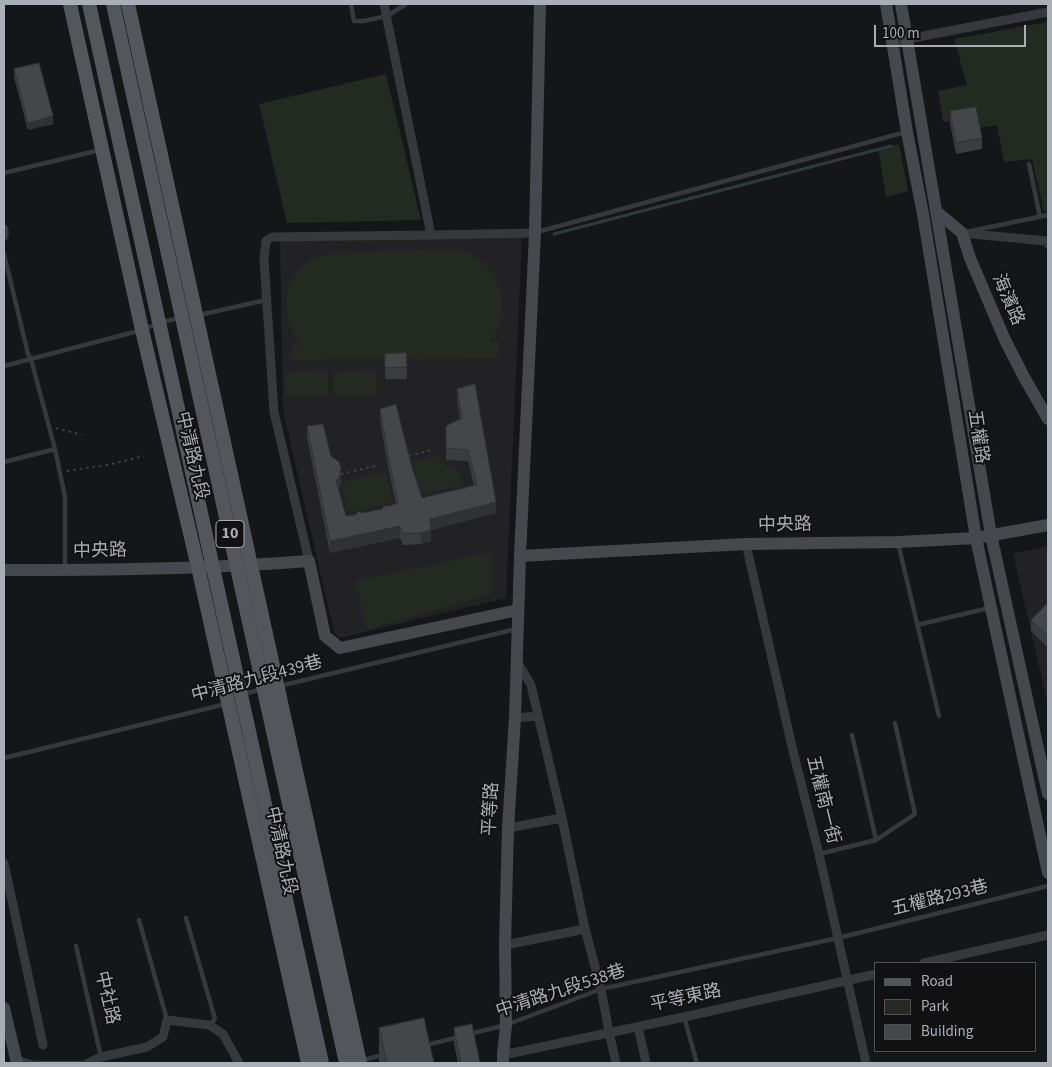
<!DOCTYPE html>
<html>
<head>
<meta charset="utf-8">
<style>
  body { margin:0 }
  #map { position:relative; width:1052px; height:1067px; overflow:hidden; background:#151617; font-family:"Source Sans 3",sans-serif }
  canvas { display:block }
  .frame { position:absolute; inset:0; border:5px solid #a8afb6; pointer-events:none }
  .legend { position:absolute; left:874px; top:962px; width:162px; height:90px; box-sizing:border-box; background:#111112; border:1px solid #4d5054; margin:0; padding:6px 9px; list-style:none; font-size:15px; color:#a8afb6 }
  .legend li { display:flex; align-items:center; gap:10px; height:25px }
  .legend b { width:25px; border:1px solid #4d5054 }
  .scale { position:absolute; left:874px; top:25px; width:152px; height:22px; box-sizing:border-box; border:2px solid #a8afb6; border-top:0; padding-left:6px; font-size:15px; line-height:18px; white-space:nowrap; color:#a8afb6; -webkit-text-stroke:4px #111112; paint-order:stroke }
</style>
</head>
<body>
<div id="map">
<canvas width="1052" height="1067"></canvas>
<div class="frame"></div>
<ul class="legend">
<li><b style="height:6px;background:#53565b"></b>Road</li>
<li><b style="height:14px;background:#222a22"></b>Park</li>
<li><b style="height:14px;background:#45464a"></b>Building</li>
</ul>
<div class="scale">100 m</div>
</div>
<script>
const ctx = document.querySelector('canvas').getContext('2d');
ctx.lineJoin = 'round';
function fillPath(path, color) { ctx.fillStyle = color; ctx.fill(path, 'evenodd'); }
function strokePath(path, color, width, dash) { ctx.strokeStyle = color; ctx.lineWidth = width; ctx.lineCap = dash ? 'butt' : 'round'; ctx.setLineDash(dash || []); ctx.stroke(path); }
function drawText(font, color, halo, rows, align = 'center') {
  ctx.font = font + ' "Source Sans 3","Noto Sans TC",sans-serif'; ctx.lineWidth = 4; ctx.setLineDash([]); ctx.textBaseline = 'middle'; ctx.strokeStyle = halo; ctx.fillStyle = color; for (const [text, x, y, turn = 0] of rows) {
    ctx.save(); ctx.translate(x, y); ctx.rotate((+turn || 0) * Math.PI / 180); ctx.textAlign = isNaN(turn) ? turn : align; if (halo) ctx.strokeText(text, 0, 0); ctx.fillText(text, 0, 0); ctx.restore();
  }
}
fillPath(new Path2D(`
  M522,237L506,598L340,638L334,632L283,410L280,241Z
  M1048,546V705L1013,554Z`), '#222224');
fillPath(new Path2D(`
  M1048,22V211L1044,212L1032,159L1004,162L997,125L978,128L976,118L943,122L938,91L967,85L954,39Z
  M386,74L421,220L287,223L259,104Z
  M899,144L908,191L886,197L878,148Z
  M442,249C452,249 460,249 469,253C494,264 508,295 500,321C498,329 494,335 489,341L500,342L499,358L291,360V346L302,345C289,328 285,318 287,295C289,281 296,269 309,261C325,250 354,253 373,252C396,251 419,250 442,249Z
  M328,371V395H286L285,372Z
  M376,371V395H334L333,372Z
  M438,456C442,464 447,468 456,467L463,485L420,494L413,462Z
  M386,472L393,503L348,513L341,483L353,479Z
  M491,552V594L367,629L355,581Z`), '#222a22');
strokePath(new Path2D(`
  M554,234L891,146`), '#2f3a3f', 3);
strokePath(new Path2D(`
  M56,428L82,435
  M409,456L435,449
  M67,471L112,464L144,456
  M341,474L375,466`), '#3d3f43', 2, [2.5, 4]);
strokePath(new Path2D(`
  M351,4L354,21H364L387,16L406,4
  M1029,164L1040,217
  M4,173L100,150
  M971,231L1048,215
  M537,232L906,132
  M4,254L28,354L31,359L55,449L65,497V568
  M199,315L266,300
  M4,366L142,330L159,323L179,318
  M4,462L55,449
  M898,543L939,716
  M917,625L989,608
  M280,686L516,629
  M243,694L263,689
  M852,735L876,840
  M4,758L226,704
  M819,854L876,840L915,814L895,723
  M186,918L215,1019L209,1025
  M139,920L167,1020
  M76,946L101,1057
  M684,1017L697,1063
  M469,1034L506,1025L601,989L838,938L1048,886
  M426,1045L459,1037
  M17,1058L33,1063H88
  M362,1060L384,1055`), '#37383c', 4.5);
strokePath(new Path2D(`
  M384,4L431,235
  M892,42L1048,12
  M4,229V236
  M962,233L1046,241L1048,244
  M746,544L793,751L819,854L866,1063
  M309,561L274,412L264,259L266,241L272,237L431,235L535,233
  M517,661L531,685L562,818L585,929L601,989L609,1032L616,1063
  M515,718L538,716
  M508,828L562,818
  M4,863L43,1045
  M505,945L585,929
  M924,963L1048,935
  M638,1027L646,1063
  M503,1055L684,1017L876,974
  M88,1063L101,1057L147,1047L163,1037L167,1020L209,1025L223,1034L239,1063`), '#37383c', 9);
strokePath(new Path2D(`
  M886,4L907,132L923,214L976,538L1048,873
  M901,4L991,535L1048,794
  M936,211L962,233L970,258L1005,340L1024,377L1048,419
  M520,556L746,544L898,542L976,538L1048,525
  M4,570C105,570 208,569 309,561L325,636L340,648L518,610
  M4,1008L17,1063
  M503,1063V1055L506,1025L505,945L508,828L515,718L520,556L535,233L540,4`), '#45484c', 12);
strokePath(new Path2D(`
  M70,4L142,330L198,567L308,1063
  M89,4L322,1063
  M113,4L346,1063
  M128,4L360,1063`), '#53565b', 14);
fillPath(new Path2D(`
  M14,69L53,124L28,130L14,77Z
  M950,111L982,138V149L956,154L950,123Z
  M385,354L407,367V379H385Z
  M457,389L496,513L431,530V541L421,544L403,545L400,538L330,553L307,437V426L331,456L341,479L340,487L338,489L346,516L382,509L396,504L389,472L380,420V409L411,464L422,498L474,485L468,461L446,460V426L460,419L457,400Z
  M1048,605V648L1031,631V620Z
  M379,1028L434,1063H379Z
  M454,1028L480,1063H458L454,1043Z`), '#3b3c40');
fillPath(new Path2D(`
  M53,116V124L28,130V123Z
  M341,468L340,487L336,492V481Z
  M496,502V513L430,530V519Z
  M400,526V538L330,553V541Z
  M431,530V541L421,544V533Z`), '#303134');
const building = new Path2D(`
  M39,63L53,116L28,123L14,69Z
  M976,107L982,138L956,143L950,111Z
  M406,353L407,367L385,368V354Z
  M475,384L496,502L430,519L431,530L421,533L403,534L400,526L330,541L307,426L323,424L331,456L339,462L341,468L340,476L336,481L346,516L356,515L358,511L362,513L382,509L384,506H389L398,503L389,460L380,409L396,404L411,464L422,498L477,485L468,450L446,448V426L462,418L457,389Z
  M1047,604L1048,605V637L1031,620Z
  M424,1018L434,1063H387L379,1028Z
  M472,1024L480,1063H461L454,1028Z`);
fillPath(building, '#45464a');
strokePath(building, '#303134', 1);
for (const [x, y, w] of [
  [230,534,28]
]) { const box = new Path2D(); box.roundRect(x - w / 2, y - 13.5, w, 27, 4); ctx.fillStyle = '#111112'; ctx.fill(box); strokePath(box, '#a8afb6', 1); }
drawText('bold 16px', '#a8afb6', null, [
  ["10",230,534]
]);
drawText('18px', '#a8afb6', '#111112', [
  ["海濱路",1007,300,67],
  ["五權路",977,437,81],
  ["中清路九段",191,456,77],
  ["中央路",785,526,-1],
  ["中央路",100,552,-1],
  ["中清路九段439巷",257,680,-15],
  ["五權南一街",822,800,76],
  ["平等路",492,809,-87],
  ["中清路九段",280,851,78],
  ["五權路293巷",940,899,-14],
  ["中清路九段538巷",561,992,-18],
  ["中社路",106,998,77],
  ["平等東路",686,999,-12]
]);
</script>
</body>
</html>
